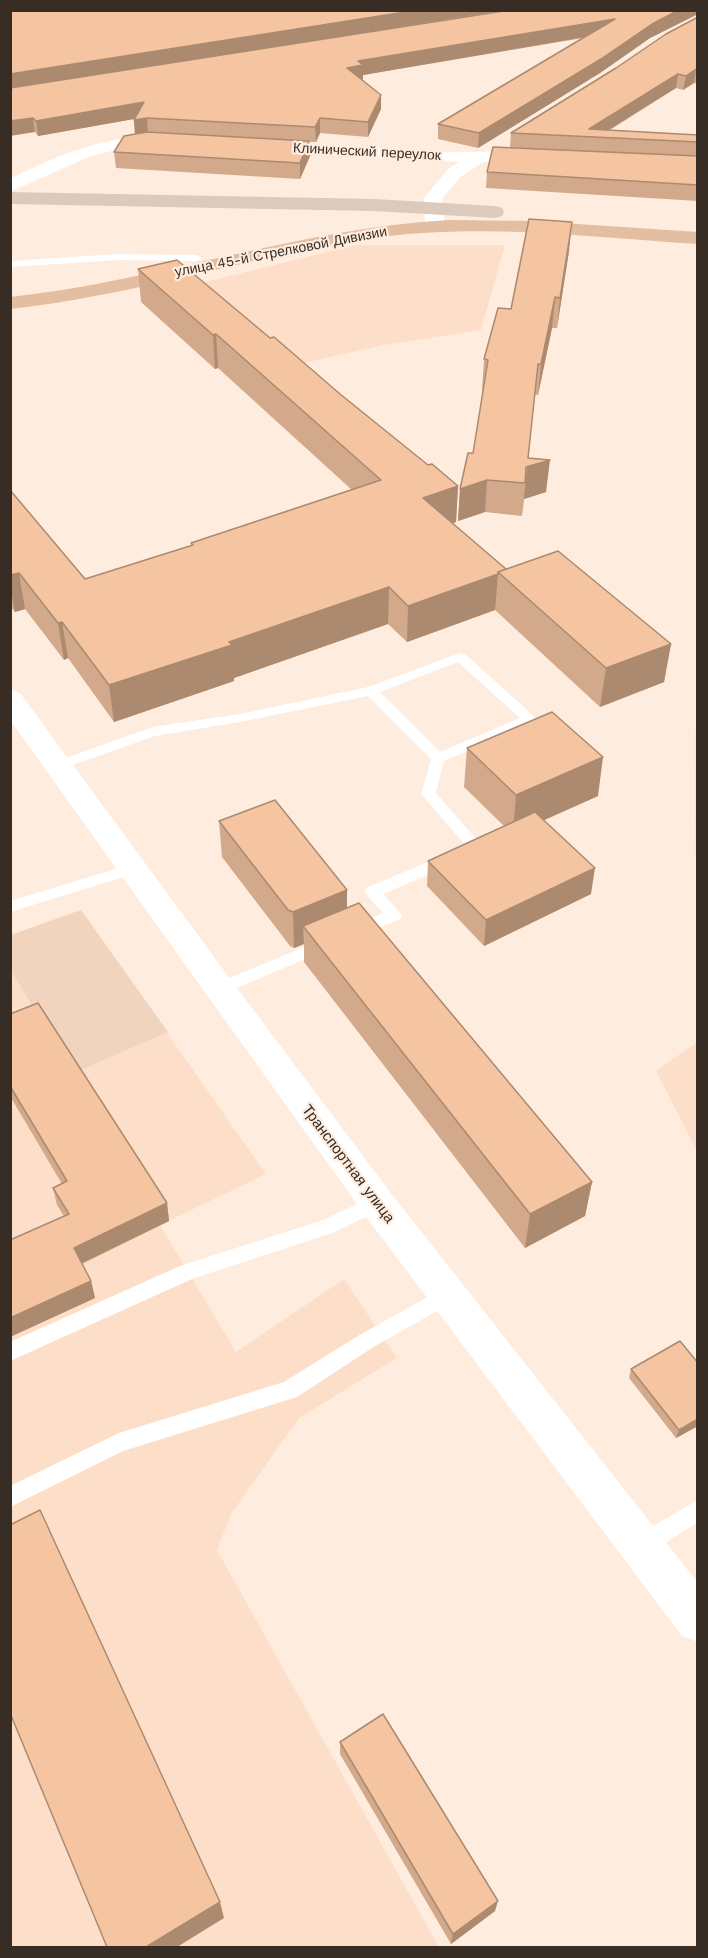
<!DOCTYPE html>
<html>
<head>
<meta charset="utf-8">
<style>
  body { margin:0 }
  #map { position:relative; width:708px; height:1958px; overflow:hidden; background:#feecde; font-family:"Work Sans",sans-serif }
  canvas { display:block }
  .frame { position:absolute; inset:0; border:12px solid #382d24; pointer-events:none }
</style>
</head>
<body>
<div id="map">
<canvas width="708" height="1958"></canvas>
<div class="frame"></div>
</div>
<script>
const ctx = document.querySelector('canvas').getContext('2d');
ctx.lineJoin = 'round';
function fillPath(path, color) { ctx.fillStyle = color; ctx.fill(path, 'evenodd'); }
function strokePath(path, color, width, dash) { ctx.strokeStyle = color; ctx.lineWidth = width; ctx.lineCap = dash ? 'butt' : 'round'; ctx.setLineDash(dash || []); ctx.stroke(path); }
function drawText(font, color, halo, rows, align = 'center') {
  ctx.font = font + ' "Work Sans",sans-serif'; ctx.lineWidth = 4.5; ctx.setLineDash([]); ctx.textBaseline = 'middle'; ctx.strokeStyle = halo; ctx.fillStyle = color; for (const [text, x, y, turn = 0] of rows) {
    ctx.save(); ctx.translate(x, y); ctx.rotate((+turn || 0) * Math.PI / 180); ctx.textAlign = isNaN(turn) ? turn : align; if (halo) ctx.strokeText(text, 0, 0); ctx.fillText(text, 0, 0); ctx.restore();
  }
}
fillPath(new Path2D(`
  M356,245H505L481,330L384,345L295,365L201,283Z
  M697,558H698L697,924L695,819Z
  M81,910L266,1174L160,1225L236,1352L344,1279L397,1358L299,1418L231,1514L217,1550L439,1947H11L10,935Z
  M697,1042V1151L656,1071Z`), '#fddfc9');
fillPath(new Path2D(`
  M81,910L168,1032L74,1073L11,971V935Z`), '#f1d4bd');
fillPath(new Path2D(`
  M118,254L197,255L202,258L197,261L118,260L10,267V261Z
  M460,653L465,654L537,719L535,722L444,761L436,793L484,848L481,852L383,894L402,915L400,919L355,938L349,936L347,932L349,928L383,913L364,892L366,888L466,846L421,794L431,759L368,696L240,722L155,736L59,770L52,765L54,762L153,727L240,714L368,687ZM458,662L520,718L440,752L380,692Z
  M132,864L137,865L140,869L137,873L10,912V901Z
  M323,939L329,941L331,945L329,949L225,993L219,995L213,993L211,989L213,985Z
  M377,1195L384,1198L386,1203L384,1208L335,1232L192,1279L10,1361V1342L180,1266L323,1220Z
  M448,1286L455,1289L458,1295L455,1301L375,1346L297,1397L123,1451L10,1507V1486L119,1433L284,1382L361,1334Z
  M698,1500V1522L650,1553L642,1556L634,1553L631,1545L634,1537Z`), '#fff');
fillPath(new Path2D(`
  M145,135L172,137L175,141L172,145L166,146L124,148L91,156L10,192V179C53,157 96,140 145,135Z
  M265,141L446,152L537,151L543,152L546,156L543,160L537,161L484,162L460,177L442,199L445,226L442,230H428L425,226L424,198L448,169L459,162L259,150L256,146L259,142Z
  M10,690L20,693L231,980L390,1192L698,1583V1642L682,1636L364,1214L10,720Z`), '#fff');
fillPath(new Path2D(`
  M10,192L374,199L495,206L502,208L504,212L502,216L495,218L374,211L10,204Z`), '#dccabc');
fillPath(new Path2D(`
  M449,220L532,221L698,232V244C588,237 476,222 367,239C247,257 132,296 10,309V297C159,281 300,228 449,220Z`), '#e3bea1');
fillPath(new Path2D(`
  M10,10H505L268,48L698,10V14L650,38L600,73L478,148L438,139V124L583,38L363,75V79H362L381,109L368,137L320,133L316,142H309L310,156L300,179L116,168L114,152L135,134L134,119L38,136L35,132Z
  M698,17V84L694,83L683,90L676,88L610,130L698,135V201L486,188L487,172L510,148L511,133Z
  M569,251L557,328H552L538,395H535L528,458L546,492L524,499L522,516L485,512L458,521L460,489L473,453L483,391L482,390L484,359L511,309Z
  M138,269L270,338L428,465L458,486L456,522L453,523L506,569L671,644L664,682L600,707L495,610L407,642L388,624L234,678V681L114,722L68,658L64,660L25,609L15,612L10,606V490L85,579L191,546V543L352,490L218,368L215,369L141,302Z
  M467,748L598,796L544,820L591,894L484,946L427,886L428,861L504,826L464,787Z
  M219,821L347,890V907L592,1182L585,1216L525,1248L304,962V944L294,948L290,946L222,857Z
  M38,1003L167,1203L169,1221L82,1264L91,1281L95,1298L10,1337V1240L64,1216L57,1205L53,1188L62,1184L10,1096V1014Z
  M631,1369L698,1426L676,1438L629,1378Z
  M340,1742L495,1911L451,1944L340,1754Z`), '#d2a98a');
fillPath(new Path2D(`
  M418,10H505L10,89V74Z
  M679,10H698V14L650,38L600,73L478,148L479,133L652,24Z
  M615,19L614,32L363,75V79L347,82V68L358,61Z
  M696,69L694,83L683,90L686,76Z
  M678,74L676,88L597,137L589,129Z
  M381,95V109L368,137V122Z
  M144,102L145,117L38,136L36,121Z
  M33,118L35,132L10,136V121Z
  M147,118L148,133L135,135L134,120Z
  M320,118V133L316,142L315,127Z
  M309,141L310,156L300,179V163Z
  M572,222L569,251L557,328L560,298Z
  M555,297L552,328L538,395L541,364Z
  M216,334L218,368L215,369L213,335Z
  M538,364L527,467L550,460L546,492L524,499L522,516Z
  M487,480L485,512L458,521L460,489Z
  M458,486L456,522L422,533L423,498Z
  M19,573L25,609L15,612L10,586V575Z
  M498,574L495,610L407,642L408,606Z
  M389,587L388,624L234,678V681L114,722L109,685L229,642Z
  M62,622L68,658L64,660L58,623Z
  M671,644L664,682L600,707L606,668Z
  M603,757L598,796L513,834L516,795Z
  M595,868L591,894L484,946L486,920Z
  M347,890V926H303L304,944L294,948L293,912Z
  M592,1182L585,1216L525,1248L530,1214Z
  M167,1203L169,1221L78,1265L74,1248Z
  M91,1281L95,1298L10,1337V1318Z
  M698,1419V1426L676,1438L679,1430Z
  M498,1901L495,1911L451,1944L453,1934Z
  M220,1902L224,1918L177,1947H146Z`), '#ab8a70');
const building = new Path2D(`
  M10,10H418L10,74Z
  M510,10H679L652,24L601,59L479,133L438,124L615,19L358,61L363,65L347,68L381,95L368,122L320,118L315,127L147,118L134,120L144,102L36,121L33,118L10,121V88Z
  M698,17V69H696L686,76L678,74L589,129L698,135V142L511,133L616,68L666,34Z
  M147,132L309,141L300,163L114,152L124,136Z
  M493,147L698,156V185L487,172Z
  M529,219L572,222L560,298L555,297L541,364H538L528,458L550,460L526,467L525,483L487,480L460,489L468,453H473L488,360L484,359L498,308L511,309Z
  M177,260L270,338L274,337L340,394L428,465L432,464L458,486L423,498L506,569L498,572V574L408,606L389,587L229,642L232,645L109,685L62,622L58,623L19,573L10,575V490L85,579L193,545L191,543L381,480L216,334L213,335L138,269Z
  M558,551L671,644L606,668L498,572Z
  M552,712L603,757L516,795L467,748Z
  M275,800L347,890L293,912L288,910L219,821Z
  M535,812L595,868L486,920L428,861Z
  M359,903L592,1182L530,1214L303,926Z
  M38,1003L167,1203L74,1248L91,1281L10,1318V1240L69,1214L53,1188L67,1181L10,1086V1014Z
  M680,1341L698,1363V1419L679,1430L631,1369Z
  M40,1510L220,1902L146,1947H107L10,1713V1525Z
  M383,1714L498,1901L453,1934L340,1742Z`);
fillPath(building, '#f4c5a0');
strokePath(building, '#ab8a70', 1.5);
drawText('14px', '#382d24', '#feecde', [
  ["Клинический переулок",367,152,3],
  ["улица 45-й Стрелковой Дивизии",281,252,-11]
]);
drawText('15px', '#382d24', '#feecde', [
  ["Транспортная улица",348,1164,53]
]);
</script>
</body>
</html>
